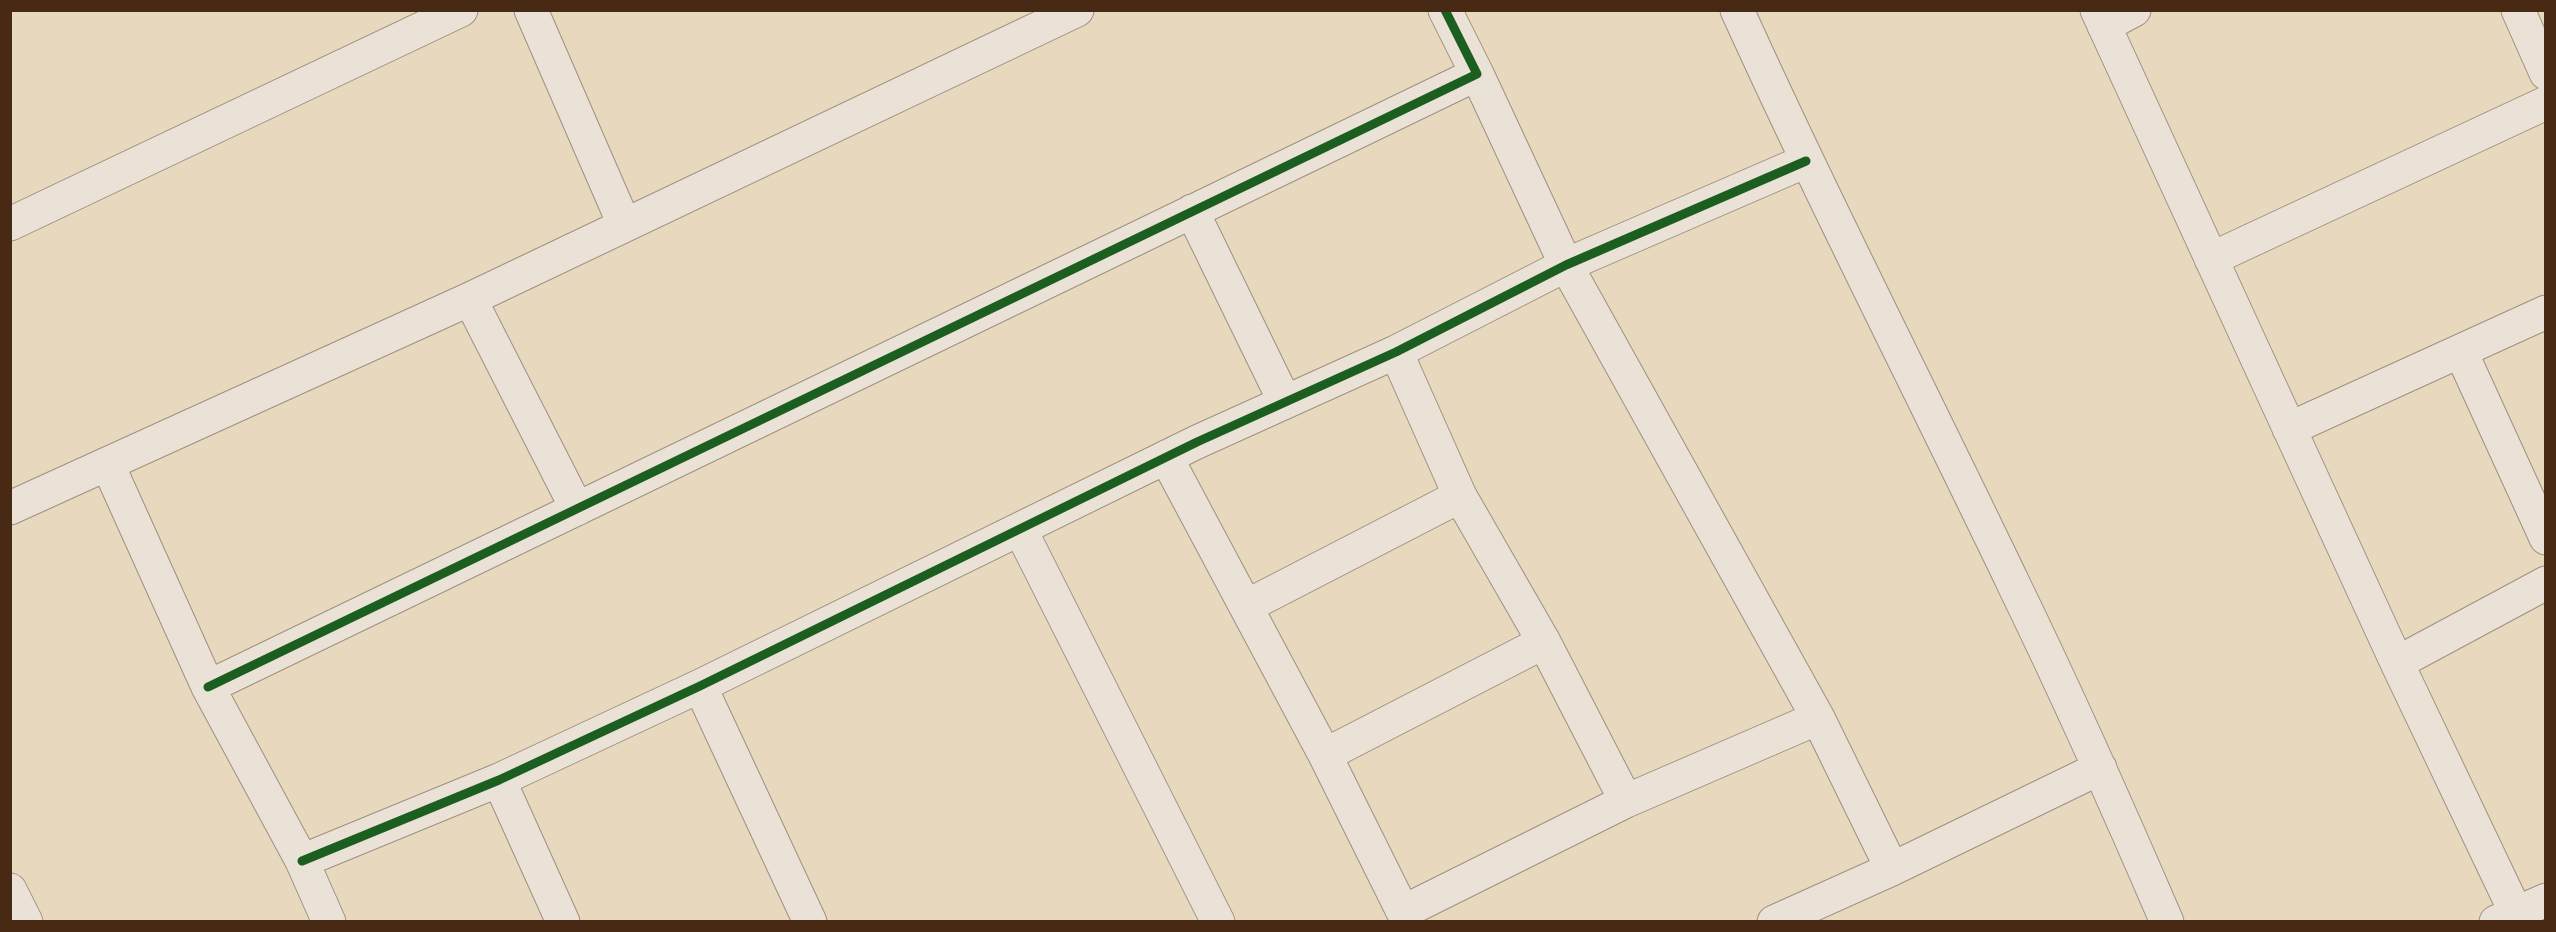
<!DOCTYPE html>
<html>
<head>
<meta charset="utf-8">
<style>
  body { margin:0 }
  #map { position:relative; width:2556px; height:932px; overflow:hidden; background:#e7d8be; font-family:Alegreya,serif }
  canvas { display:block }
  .frame { position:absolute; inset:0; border:12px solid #482913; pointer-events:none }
</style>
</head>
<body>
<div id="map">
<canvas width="2556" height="932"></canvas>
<div class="frame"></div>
</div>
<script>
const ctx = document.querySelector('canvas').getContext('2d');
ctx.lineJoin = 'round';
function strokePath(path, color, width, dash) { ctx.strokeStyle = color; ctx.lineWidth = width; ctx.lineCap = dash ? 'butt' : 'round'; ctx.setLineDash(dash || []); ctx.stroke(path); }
const street = new Path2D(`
  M531,10L624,224
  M1737,10C1825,204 1922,393 2014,585C2068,696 2118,808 2167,922
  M2097,10L2397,663L2516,913
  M2518,10L2546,73
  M2104,26L2134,10
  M1477,74L1566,265L1818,718L1892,869
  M1192,211L1285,402
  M10,224L461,10
  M2211,259L2546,103
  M470,299L577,509
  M1396,352L1460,496L1544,642L1626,801
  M2461,352L2546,538
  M2289,429L2546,312
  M1166,457L1325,755L1408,922
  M108,465L208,687L302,861L329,922
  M10,508L470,299L1077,10
  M1020,529L1218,922
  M1247,606L1460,496
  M2397,663L2546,583
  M700,686L810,922
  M208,687L1477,74L1445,10
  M1325,755L1544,642
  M499,780L563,922
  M302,861L499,780L700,686L1197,442L1396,352L1566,265L1806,161
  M10,890L26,922
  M1405,911L1626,801L1818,718
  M1774,922L1892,869L2100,768
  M2496,922L2546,900`);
strokePath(street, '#9d9180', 35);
strokePath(street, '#eae2d6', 33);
strokePath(new Path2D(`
  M208,687L1477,74L1445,10
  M302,861L499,780L700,686L1197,442L1396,352L1566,265L1806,161`), '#1b5e20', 9);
</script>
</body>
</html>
